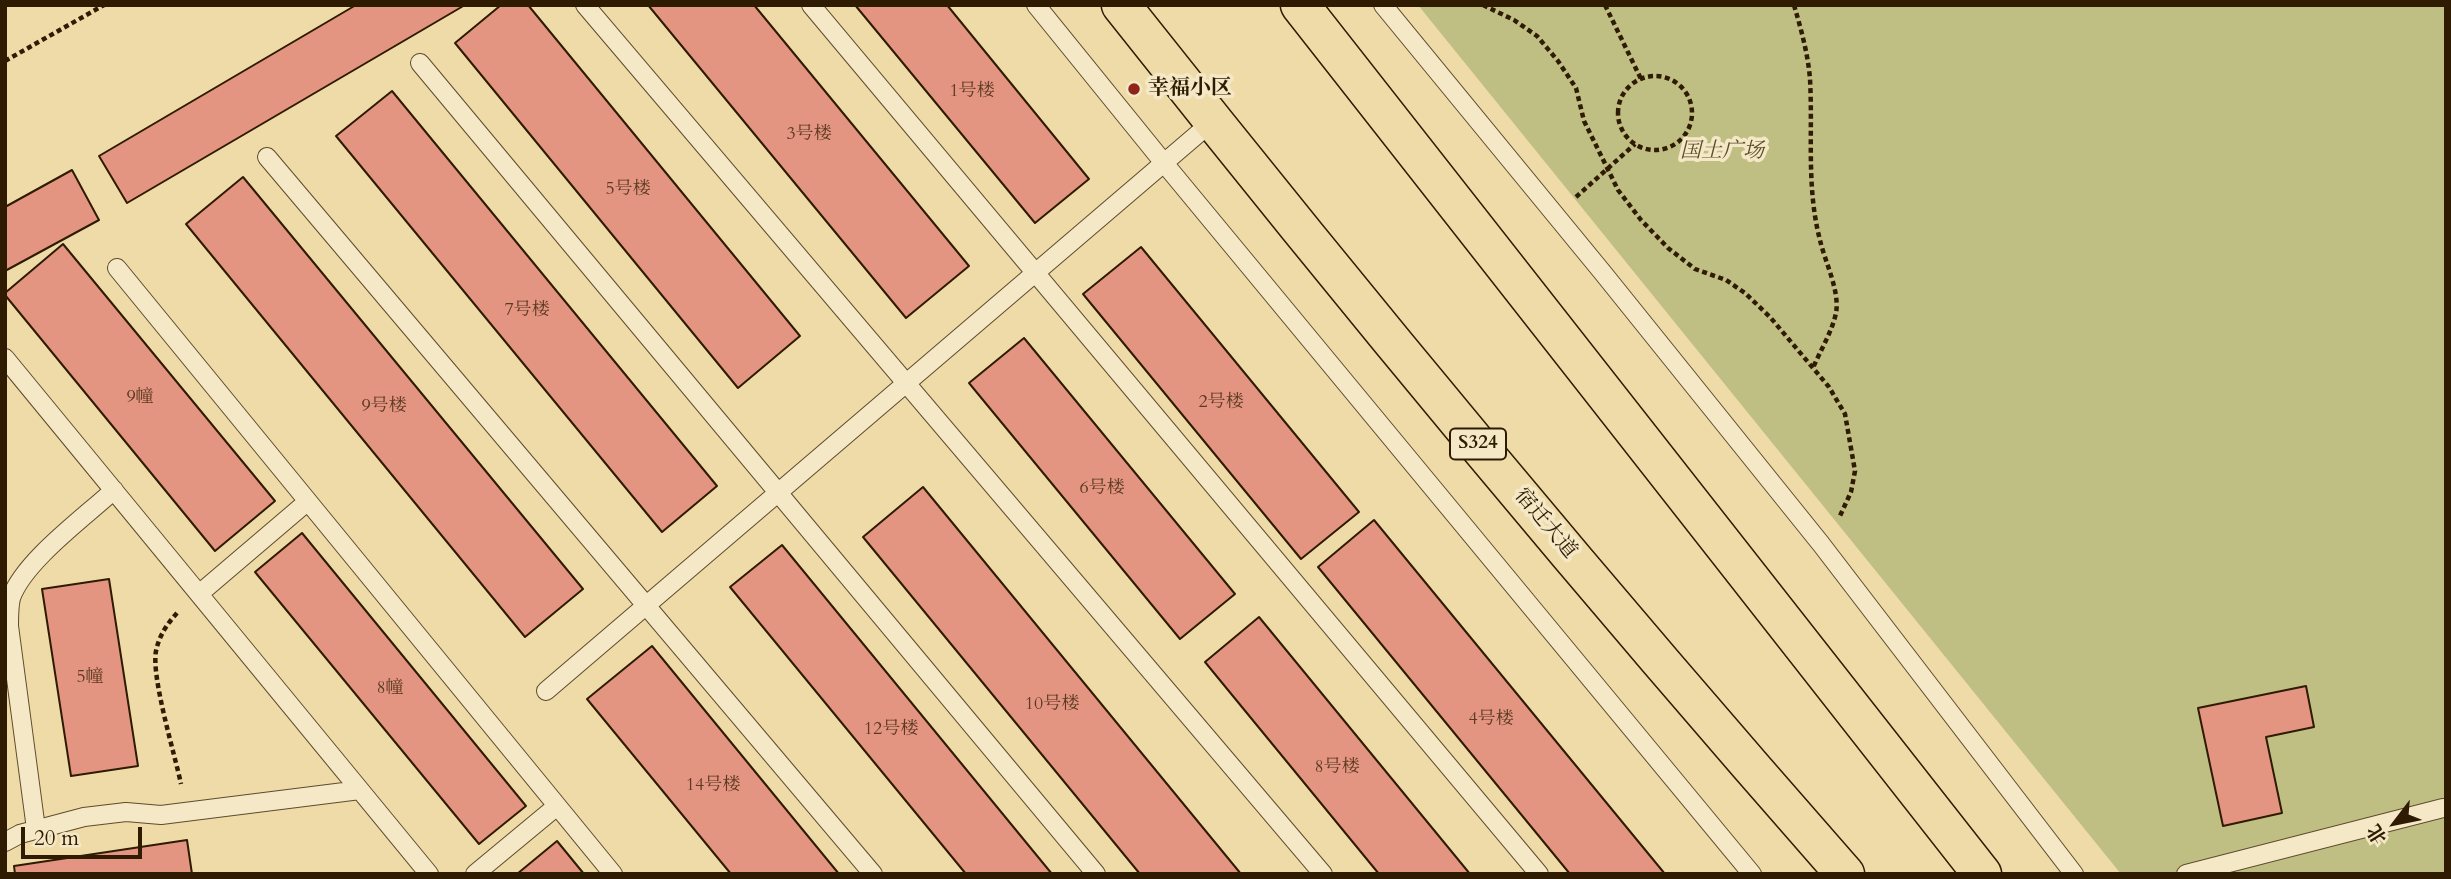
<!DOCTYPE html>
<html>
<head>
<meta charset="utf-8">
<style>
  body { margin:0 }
  #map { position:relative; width:2451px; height:879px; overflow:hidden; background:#eedba8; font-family:Cardo,"Noto Serif SC",serif }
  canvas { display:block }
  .frame { position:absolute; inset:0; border:7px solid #2f1b02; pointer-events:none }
  .north { position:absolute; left:2360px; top:788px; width:70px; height:70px; -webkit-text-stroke:5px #f4e8c6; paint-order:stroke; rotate:238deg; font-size:19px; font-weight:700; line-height:28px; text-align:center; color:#2f1b02 }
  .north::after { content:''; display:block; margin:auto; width:24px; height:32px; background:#2f1b02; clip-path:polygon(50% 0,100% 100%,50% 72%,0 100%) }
  .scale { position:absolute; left:21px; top:827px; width:121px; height:32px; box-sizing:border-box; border:4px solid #2f1b02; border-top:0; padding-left:9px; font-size:21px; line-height:24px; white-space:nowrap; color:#2f1b02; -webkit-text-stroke:5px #f4e8c6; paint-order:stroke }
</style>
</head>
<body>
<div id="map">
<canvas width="2451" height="879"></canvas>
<div class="frame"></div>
<div class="north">北</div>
<div class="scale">20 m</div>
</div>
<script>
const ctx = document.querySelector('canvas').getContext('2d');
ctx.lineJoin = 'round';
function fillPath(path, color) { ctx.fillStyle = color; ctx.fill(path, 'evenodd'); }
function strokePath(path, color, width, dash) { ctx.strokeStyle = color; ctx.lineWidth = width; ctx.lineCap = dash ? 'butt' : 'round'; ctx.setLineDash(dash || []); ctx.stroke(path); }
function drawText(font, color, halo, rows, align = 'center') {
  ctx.font = font + ' Cardo,"Noto Serif SC",serif'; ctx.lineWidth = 7; ctx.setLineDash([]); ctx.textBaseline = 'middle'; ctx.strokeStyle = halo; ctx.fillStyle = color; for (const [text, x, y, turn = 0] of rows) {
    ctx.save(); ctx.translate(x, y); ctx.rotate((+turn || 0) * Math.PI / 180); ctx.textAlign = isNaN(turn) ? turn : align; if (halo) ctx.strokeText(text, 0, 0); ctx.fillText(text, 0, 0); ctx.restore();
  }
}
fillPath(new Path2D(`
  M1418,5H2446V874H2121Z`), '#bfbe83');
const building = new Path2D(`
  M356,5H465L127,203L99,156Z
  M501,5H528L800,336L738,388L455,43Z
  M648,5H754L969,266L906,318Z
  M855,5H947L1089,179L1035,223Z
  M392,91L717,486L662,532L336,136Z
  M72,170L99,220L5,271V207Z
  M243,177L583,589L525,637L186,224Z
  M63,244L275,501L215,551L5,295V293Z
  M1141,247L1359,512L1301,559L1083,294Z
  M1024,338L1235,594L1180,639L969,383Z
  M923,487L1241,874H1140L863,537Z
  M1374,520L1665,874H1570L1318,567Z
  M302,533L526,806L479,844L255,572Z
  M782,545L1052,874H966L730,587Z
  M109,579L138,766L71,776L42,589Z
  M1259,617L1470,874H1379L1205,662Z
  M652,646L839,874H731L587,699Z
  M2306,686L2314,727L2266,737L2282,813L2223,826L2198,708Z
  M187,840L192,874H15L14,866Z
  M557,841L584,874H517Z`);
fillPath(building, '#e39582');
strokePath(building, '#2f1b02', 2);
const lane = new Path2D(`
  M585,5L1323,874
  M811,5L1539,874
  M1036,5L1164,163L1752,874
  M1383,5L1603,273L1821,544L2074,874
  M420,63L1096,874
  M267,157L873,874
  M117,268L613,874
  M5,358L429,874
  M199,594L307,502
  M546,691L1213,121
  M36,829L9,626C9,617 9,606 11,598C24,561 85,517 114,490
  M5,842L20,834L84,817L126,812L161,815L360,790
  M475,874L557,806
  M2186,874L2443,808`);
const primary = new Path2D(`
  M1121,5C1355,301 1596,591 1845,874
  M1300,5L1982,874`);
strokePath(lane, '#5f4b2c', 20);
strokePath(primary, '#2f1b02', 41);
strokePath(new Path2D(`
  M1483,5L1514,20L1537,36L1558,61L1576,88L1584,121L1618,190L1641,220L1668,248L1695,269L1726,280L1745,293L1770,317L1829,387L1845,414L1855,471L1851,492L1839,518
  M1605,5L1641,79
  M1794,5C1801,29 1808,54 1810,79C1813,133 1806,187 1820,240C1825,262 1840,291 1836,313C1832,332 1820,351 1813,368
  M5,61L104,5
  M1618 113a37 37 0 1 1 74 0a37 37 0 1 1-74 0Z
  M1576,197L1635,144
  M177,613C167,624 159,636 156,651C151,677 175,755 181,784`), '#2f1b02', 4.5, [5, 3.5]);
strokePath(lane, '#f4e8c6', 18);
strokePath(primary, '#eedba8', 38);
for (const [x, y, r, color] of [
  [1134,89,7,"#8f2418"]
]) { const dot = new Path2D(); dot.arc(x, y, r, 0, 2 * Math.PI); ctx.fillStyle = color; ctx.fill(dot); strokePath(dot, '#f4e8c6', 2.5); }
drawText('18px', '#5c3a22', null, [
  ["1号楼",972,92],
  ["3号楼",809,135],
  ["5号楼",628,190],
  ["7号楼",527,311],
  ["9幢",140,398],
  ["2号楼",1221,403],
  ["9号楼",384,407],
  ["6号楼",1102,489],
  ["5幢",90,678],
  ["8幢",390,689],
  ["10号楼",1052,705],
  ["4号楼",1491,720],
  ["12号楼",891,730],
  ["8号楼",1337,768],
  ["14号楼",713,786]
]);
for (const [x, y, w] of [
  [1478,444,56]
]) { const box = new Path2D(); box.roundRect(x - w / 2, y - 15.5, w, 31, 5); ctx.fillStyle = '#f4e8c6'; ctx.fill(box); strokePath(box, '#2f1b02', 2); }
drawText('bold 19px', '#2f1b02', null, [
  ["S324",1478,444]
]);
drawText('bold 21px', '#2f1b02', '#f4e8c6', [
  ["幸福小区",1148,89]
], 'left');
drawText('italic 21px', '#5a4c29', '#f4e8c6', [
  ["国土广场",1722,152]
]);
drawText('21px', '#2f1b02', '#f4e8c6', [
  ["宿迁大道",1545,524,50]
]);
</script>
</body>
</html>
